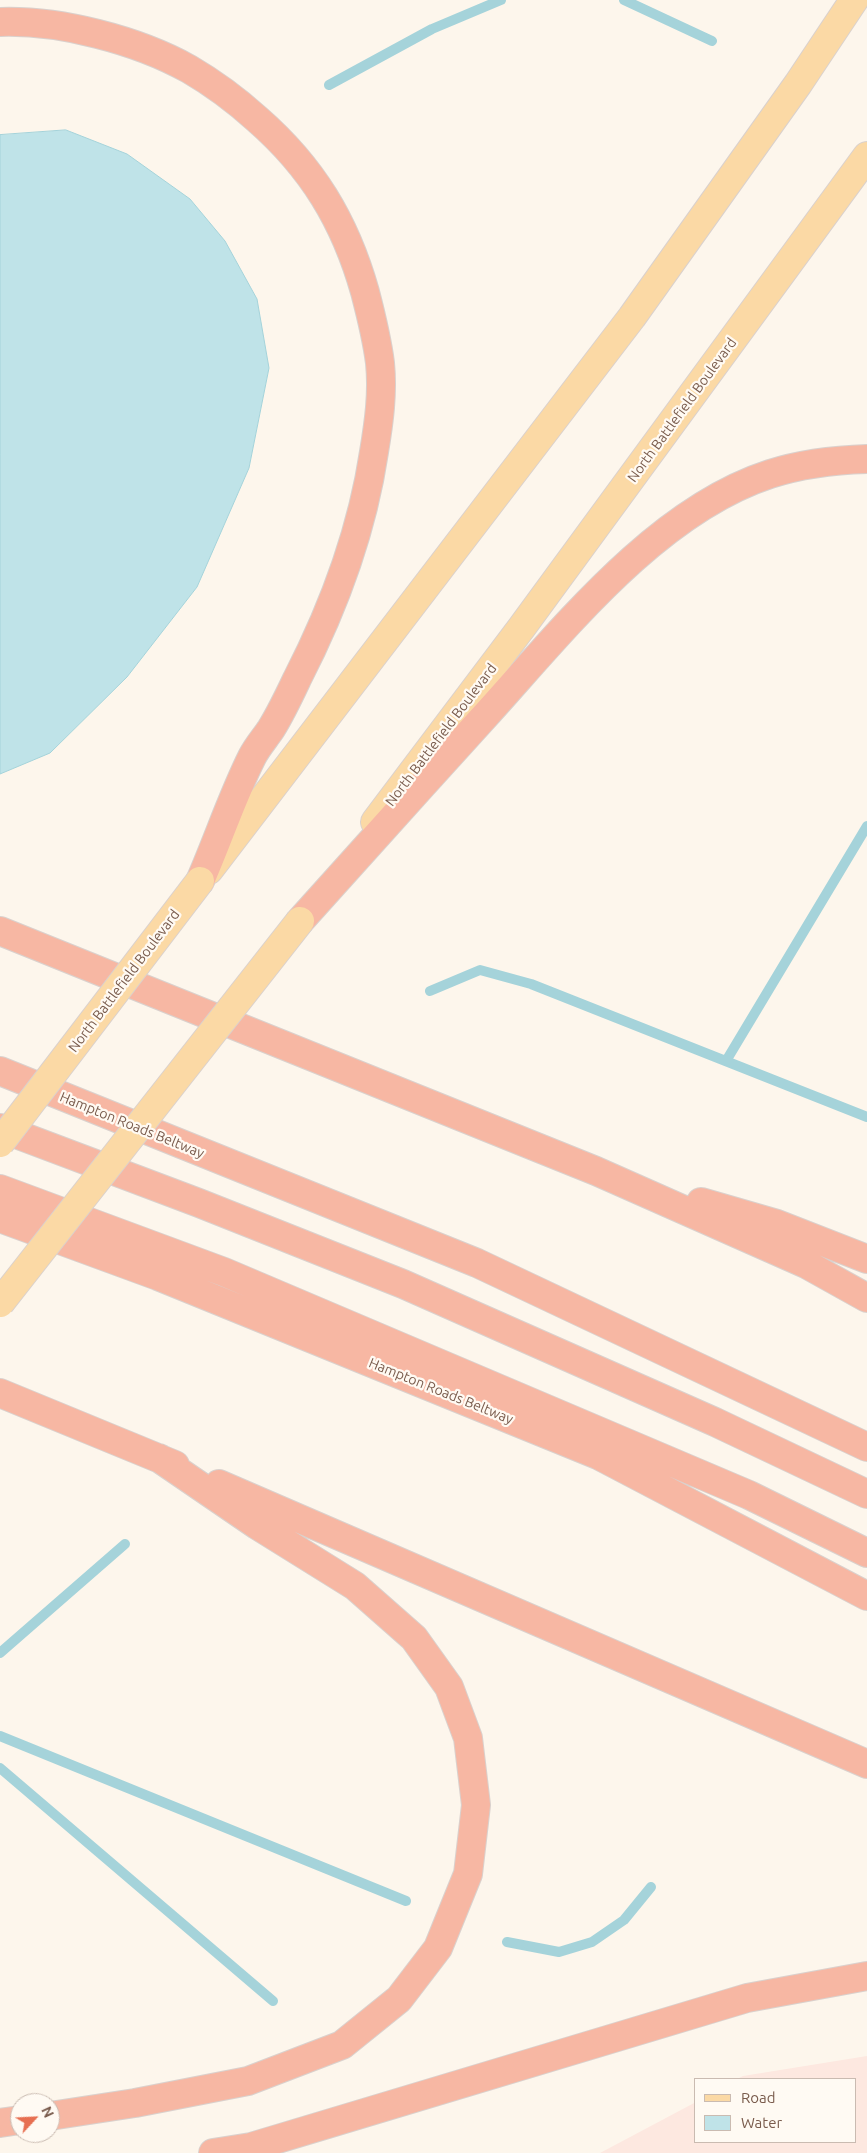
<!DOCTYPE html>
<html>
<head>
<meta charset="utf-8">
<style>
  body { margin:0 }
  #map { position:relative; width:867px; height:2153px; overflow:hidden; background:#fdf6ec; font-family:Ubuntu,sans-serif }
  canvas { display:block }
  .legend { position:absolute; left:694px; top:2078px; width:162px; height:65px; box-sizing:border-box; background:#fffaf3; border:1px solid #cabbb1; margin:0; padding:6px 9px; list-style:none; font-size:15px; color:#7a5c4d }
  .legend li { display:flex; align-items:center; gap:10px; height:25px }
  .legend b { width:25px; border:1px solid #cabbb1 }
  .north { position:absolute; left:10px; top:2093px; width:50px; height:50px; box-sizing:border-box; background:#fffaf3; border:1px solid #cabbb1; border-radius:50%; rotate:65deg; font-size:14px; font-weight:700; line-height:20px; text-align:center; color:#7a5c4d }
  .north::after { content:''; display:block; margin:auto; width:18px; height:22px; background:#e76f51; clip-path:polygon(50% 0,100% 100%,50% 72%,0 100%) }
</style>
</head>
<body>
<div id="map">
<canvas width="867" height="2153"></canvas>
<ul class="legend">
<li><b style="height:6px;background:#fbd9a5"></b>Road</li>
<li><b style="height:14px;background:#bfe3e8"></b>Water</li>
</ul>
<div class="north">N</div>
</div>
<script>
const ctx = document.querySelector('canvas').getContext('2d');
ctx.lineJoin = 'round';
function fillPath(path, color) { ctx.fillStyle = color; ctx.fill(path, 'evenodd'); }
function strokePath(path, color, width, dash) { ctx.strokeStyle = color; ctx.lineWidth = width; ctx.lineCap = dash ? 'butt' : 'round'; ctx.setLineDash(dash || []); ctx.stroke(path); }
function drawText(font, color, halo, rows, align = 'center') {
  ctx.font = font + ' Ubuntu,sans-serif'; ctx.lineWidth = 4.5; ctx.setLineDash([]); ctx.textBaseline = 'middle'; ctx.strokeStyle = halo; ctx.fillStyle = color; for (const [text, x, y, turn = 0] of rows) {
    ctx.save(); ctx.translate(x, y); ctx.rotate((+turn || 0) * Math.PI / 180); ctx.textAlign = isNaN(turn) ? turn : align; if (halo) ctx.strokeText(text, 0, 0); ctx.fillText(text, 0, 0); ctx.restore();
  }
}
fillPath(new Path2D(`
  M867,2056V2153H600L696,2102V2142H856V2079H737L743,2076Z`), '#fde8e0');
const water = new Path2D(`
  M66,130L127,154L190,199L225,241L257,299L269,368L249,468L197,587L127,677L50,753L0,774V135Z`);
fillPath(water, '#bfe3e8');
strokePath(water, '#a5d3da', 1);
strokePath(new Path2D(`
  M624,0L712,41
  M329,85L432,29L501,0
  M430,991L480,970L531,984L867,1117
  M726,1061L867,826
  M0,1653L125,1544
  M0,1736L406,1901
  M0,1768L273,2001
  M507,1942L559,1952L592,1942L624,1920L651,1887`), '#a5d3da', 10);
const primary = new Path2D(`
  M375,822L522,627L867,156
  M209,870L632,317L798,84L854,0`);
const highway = new Path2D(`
  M0,22C60,20 137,40 189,69C213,83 236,100 257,119C312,167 345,221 365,292C371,315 377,339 380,363C383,393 379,422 374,452C362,532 334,607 297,679C289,696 281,713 271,729C265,738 257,747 252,757C232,797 218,840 200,881
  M300,921C361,853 423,784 485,716C563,630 656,511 770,474C801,464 834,460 867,459
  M0,931L596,1171L806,1264L867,1298
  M0,1071L477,1263L867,1447
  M0,1128L199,1203L403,1284L715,1422L867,1494
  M0,1189L224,1272L749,1495L867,1553
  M701,1202L777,1224L867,1259
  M0,1218L158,1276L598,1455L867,1596
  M0,1393L175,1465
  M219,1484L867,1764
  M50,2116L135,2103L248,2081L342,2045L399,1999L438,1948L468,1874L476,1805L468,1738L449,1687L414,1638L355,1586L257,1525L159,1458
  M0,2123L20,2120
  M213,2153L251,2147L747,1998L867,1976`);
strokePath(primary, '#dad1cd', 30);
strokePath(highway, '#dad1cd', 30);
strokePath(primary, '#fbd9a5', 28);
strokePath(highway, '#f7b7a3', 28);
const primaryBridge = new Path2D(`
  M0,1143L200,881
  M0,1303L300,921`);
strokePath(primaryBridge, '#dad1cd', 30, []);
strokePath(primaryBridge, '#fbd9a5', 28);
drawText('14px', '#7a5c4d', '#fffaf3', [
  ["North Battlefield Boulevard",682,410,-54],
  ["North Battlefield Boulevard",441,735,-53],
  ["North Battlefield Boulevard",124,981,-53],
  ["Hampton Roads Beltway",132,1125,22],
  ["Hampton Roads Beltway",441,1391,22]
]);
</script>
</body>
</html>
